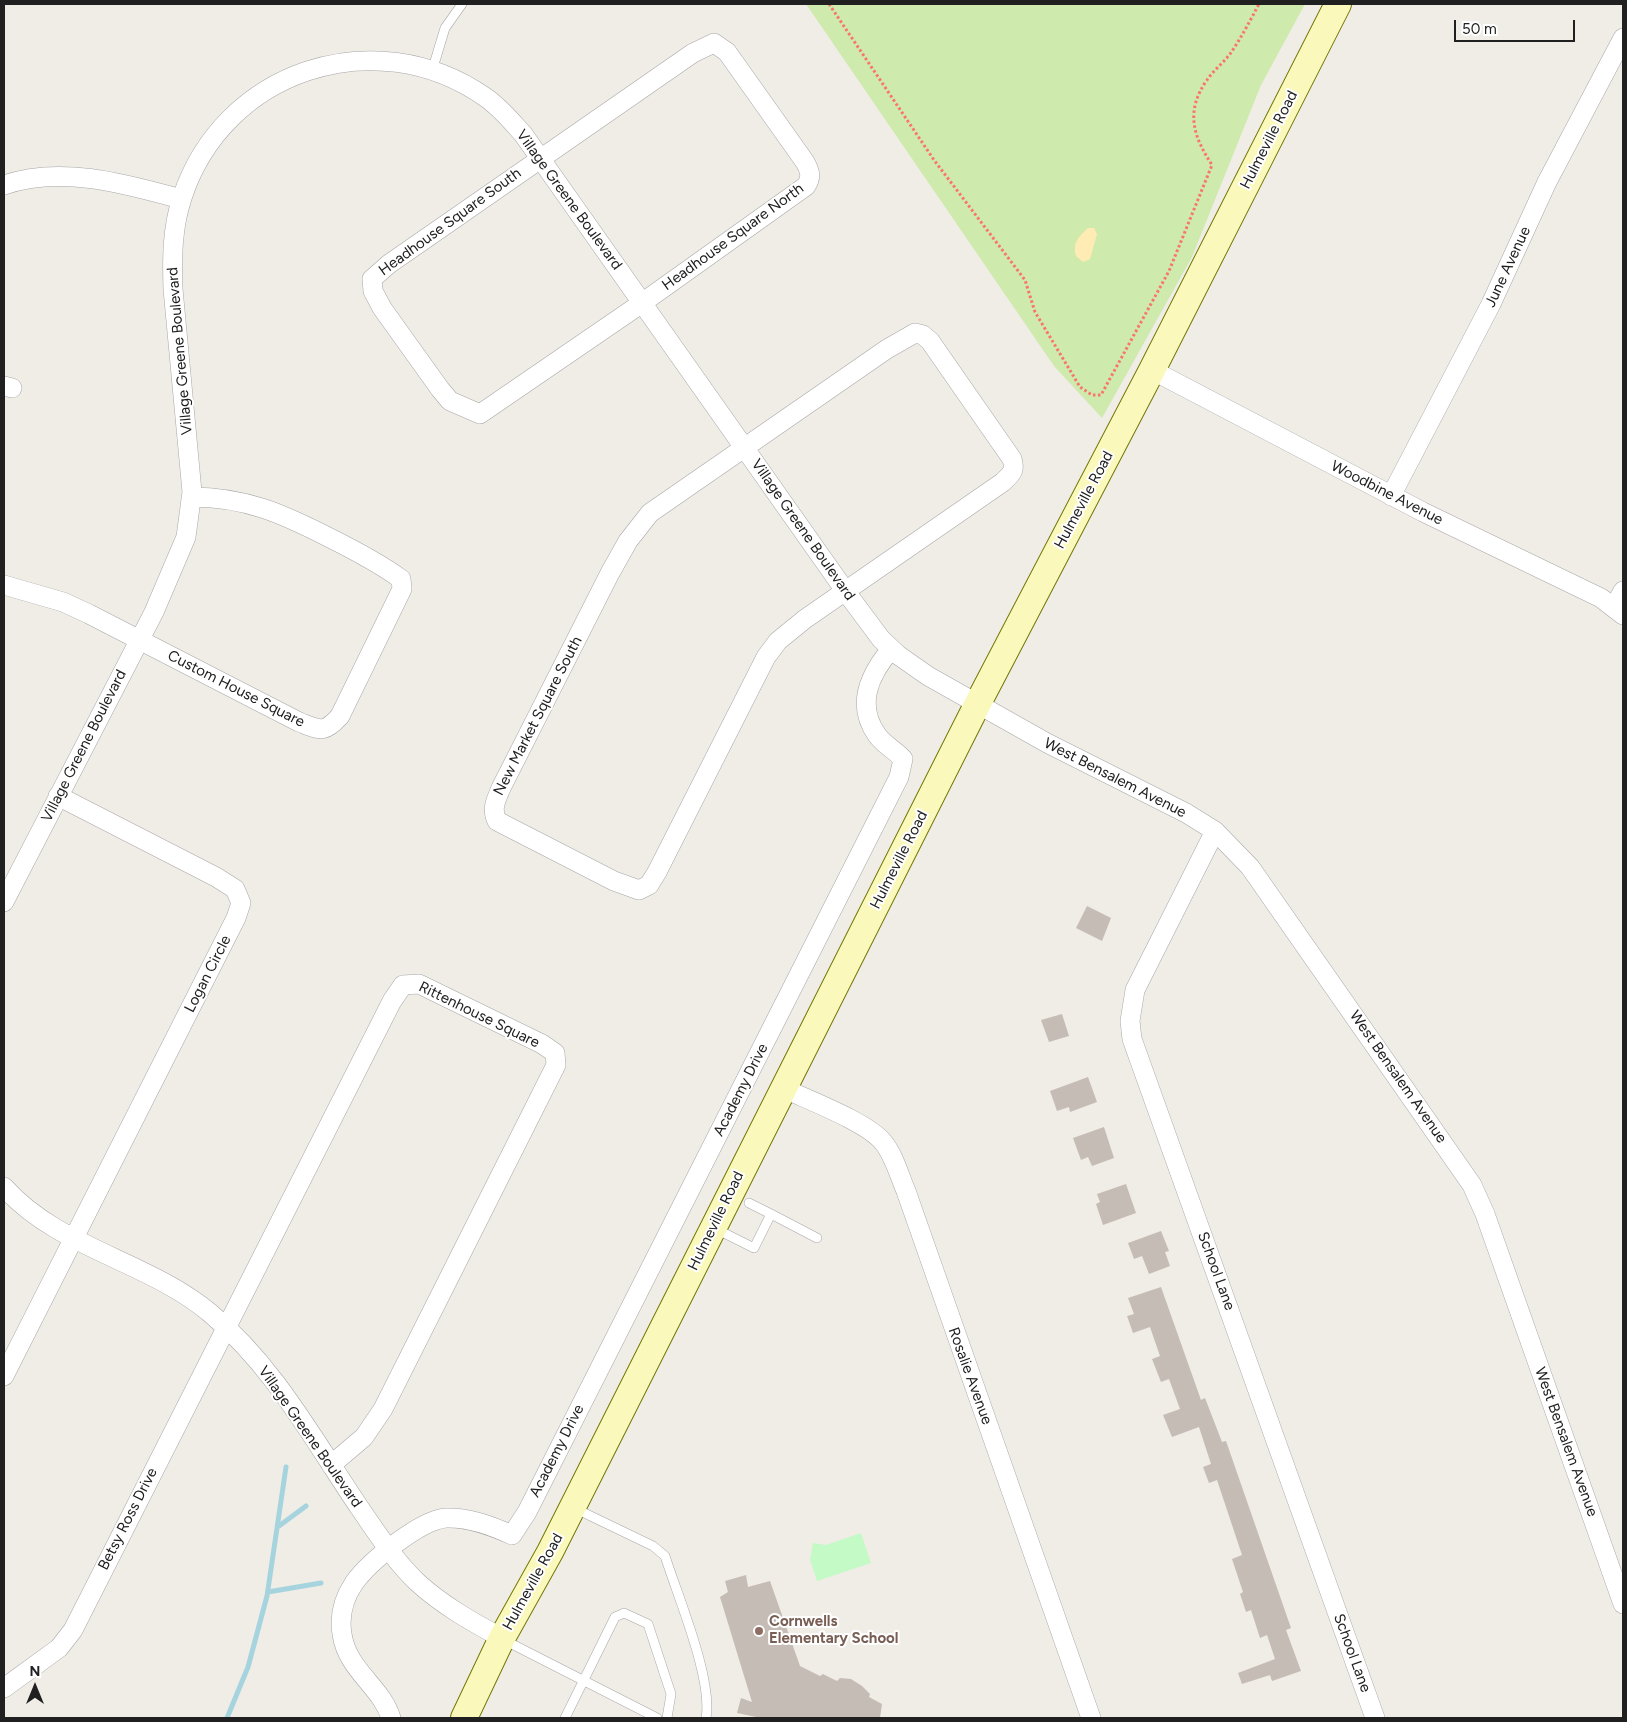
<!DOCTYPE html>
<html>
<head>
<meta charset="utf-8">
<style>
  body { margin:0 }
  #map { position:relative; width:1627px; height:1722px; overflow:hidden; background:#f0ece6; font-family:Figtree,sans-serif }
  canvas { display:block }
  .frame { position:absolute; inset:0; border:5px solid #202020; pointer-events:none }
  .north { position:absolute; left:10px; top:1662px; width:50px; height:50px; -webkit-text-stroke:4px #fff; paint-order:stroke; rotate:0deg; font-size:14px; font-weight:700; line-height:20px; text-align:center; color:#202020 }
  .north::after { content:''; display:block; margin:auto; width:18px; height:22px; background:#202020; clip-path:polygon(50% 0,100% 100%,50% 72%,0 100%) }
  .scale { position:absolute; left:1454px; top:20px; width:121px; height:22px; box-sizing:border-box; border:2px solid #202020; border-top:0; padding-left:6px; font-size:15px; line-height:18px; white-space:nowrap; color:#202020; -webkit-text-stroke:4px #fff; paint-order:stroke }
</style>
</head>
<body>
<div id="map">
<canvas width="1627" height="1722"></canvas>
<div class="frame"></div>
<div class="north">N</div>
<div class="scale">50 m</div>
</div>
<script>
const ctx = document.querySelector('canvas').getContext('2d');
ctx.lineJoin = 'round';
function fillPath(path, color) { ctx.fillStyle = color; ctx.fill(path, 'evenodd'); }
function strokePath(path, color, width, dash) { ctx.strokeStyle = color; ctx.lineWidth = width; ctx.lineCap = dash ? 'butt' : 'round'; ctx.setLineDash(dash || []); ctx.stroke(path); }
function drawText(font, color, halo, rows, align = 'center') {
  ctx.font = font + ' Figtree,sans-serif'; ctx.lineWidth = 4; ctx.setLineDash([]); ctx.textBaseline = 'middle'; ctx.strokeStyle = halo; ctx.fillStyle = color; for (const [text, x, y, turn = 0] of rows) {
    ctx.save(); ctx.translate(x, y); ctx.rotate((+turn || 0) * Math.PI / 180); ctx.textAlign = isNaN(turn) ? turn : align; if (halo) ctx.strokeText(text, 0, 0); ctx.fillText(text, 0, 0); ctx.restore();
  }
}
fillPath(new Path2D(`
  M806,4H1305L1261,85L1192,257L1102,418L1054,366Z`), '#ceeaac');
fillPath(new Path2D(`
  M1088,228H1094L1097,234L1090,259L1083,262L1076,256C1072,243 1079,236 1088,228Z`), '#ffecb5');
fillPath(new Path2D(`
  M861,1533L871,1563L817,1581L810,1560L813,1543L826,1545Z`), '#c4fac5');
strokePath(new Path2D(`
  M279,1526L306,1506
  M268,1592L321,1583
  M227,1718L248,1667L267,1596L286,1467`), '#a6d4de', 5);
fillPath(new Path2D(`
  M1087,906L1111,918L1102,941L1076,928Z
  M1062,1014L1069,1036L1049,1042L1041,1020Z
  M1088,1077L1097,1102L1070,1112L1069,1107L1057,1111L1050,1091Z
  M1104,1127L1114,1158L1092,1166L1088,1157L1081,1160L1073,1138Z
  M1126,1184L1136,1213L1103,1225L1096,1204L1100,1202L1097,1194Z
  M1161,1231L1169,1251L1165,1252L1170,1266L1149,1274L1142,1256L1134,1259L1128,1243Z
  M1161,1287L1201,1400L1205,1398L1222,1442L1226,1441L1291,1628L1286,1630L1301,1671L1272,1681L1270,1675L1242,1684L1238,1673L1275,1659L1267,1635L1260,1638L1251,1610L1246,1612L1240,1594L1243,1592L1232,1559L1242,1555L1217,1480L1209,1483L1203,1467L1211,1464L1199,1427L1172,1437L1163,1415L1180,1409L1169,1379L1161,1382L1152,1359L1160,1356L1150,1327L1133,1333L1127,1316L1134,1314L1128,1298Z
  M746,1575L748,1587L770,1581L800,1666L820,1676L823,1674L837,1681L840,1678L851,1679L862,1686L870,1694L869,1697L882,1704L880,1718H761L737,1713L741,1698L752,1702L720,1597L728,1592L725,1581Z`), '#c5bcb5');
const service = new Path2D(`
  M432,71L445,28L462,4
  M771,1214L817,1238
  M716,1229L754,1248L771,1214L749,1203
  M574,1508L653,1546L665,1556C678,1597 713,1679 706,1718
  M504,1640L657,1718
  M565,1718L615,1617L624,1613L648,1624L671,1694L667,1718`);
const minor = new Path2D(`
  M714,43L727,52L805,162C810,171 812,177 806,186L642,303L480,414L450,401L440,389L382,308L373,291L372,279L389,264L693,53Z
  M4,185C61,165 126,184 181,199
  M915,333L923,335L930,341L1012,459C1016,471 1011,474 1003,482L805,619L778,641L766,657L657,872L649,885L639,890L614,881L497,821C491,809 496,800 501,788L610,573L628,541L650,513L887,349Z
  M1152,370L1423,512L1601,598L1623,615
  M4,386L12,388
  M1391,496L1491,304L1547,182L1623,38
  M4,585L63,602L89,614L299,722C320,730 324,734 340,716L402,589L401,579C379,563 354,550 330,538C283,514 246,497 191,497
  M1614,607L1623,591
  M1215,831L1135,990L1130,1021L1132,1039L1375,1718
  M4,902L154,612L186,537L192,492L173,289C172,259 172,228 182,198C223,71 374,20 485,97C500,107 511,121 523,134L846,592L881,639L898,655L928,676L1047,743L1186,813L1215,831L1250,867L1472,1185L1485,1214L1623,1604
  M783,1088C808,1100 867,1122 883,1142C894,1155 899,1175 906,1191L1091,1718
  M4,1187C58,1248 148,1261 210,1313C274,1366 313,1439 359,1507C377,1533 394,1560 417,1582C442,1605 472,1622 502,1638
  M4,1376L236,918L241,903L235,889L216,877L58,796
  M4,1688L59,1648L73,1630L392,1001L403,985L419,984L542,1044L555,1053L556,1065L383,1409L364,1437L331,1465
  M391,1718C381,1686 347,1670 342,1634C339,1616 344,1598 354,1583C369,1562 420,1520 446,1518C469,1517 492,1526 512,1535L527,1512L899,777L903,759C895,750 884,745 877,735C855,704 870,674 891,649`);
const secondary = new Path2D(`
  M464,1718L502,1638L550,1552L977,705L1152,370L1338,4`);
strokePath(service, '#a7a7a7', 10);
strokePath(minor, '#a7a7a7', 20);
strokePath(secondary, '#727805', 28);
strokePath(new Path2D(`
  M829,4L934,160L1025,280L1035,312L1080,387L1092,395H1101L1169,271L1212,165C1193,136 1185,111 1207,80C1213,71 1223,63 1230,54C1241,38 1250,21 1259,4`), '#fa746d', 3, [2.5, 2.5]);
strokePath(service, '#fff', 9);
strokePath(minor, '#fff', 19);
strokePath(secondary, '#faf9bb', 26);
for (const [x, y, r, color] of [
  [759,1631,5,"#8d6e63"]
]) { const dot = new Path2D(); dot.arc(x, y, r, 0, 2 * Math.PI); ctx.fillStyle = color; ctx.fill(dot); strokePath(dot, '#fff', 2); }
drawText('15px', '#202020', '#fff', [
  ["Hulmeville Road",1269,140,-63],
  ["Village Greene Boulevard",569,200,54],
  ["Headhouse Square South",450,222,-36],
  ["Headhouse Square North",733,237,-36],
  ["June Avenue",1508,267,-65],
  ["Village Greene Boulevard",180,351,-95],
  ["Woodbine Avenue",1387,493,27],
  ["Hulmeville Road",1084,500,-62],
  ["Village Greene Boulevard",803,530,55],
  ["Custom House Square",236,689,27],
  ["New Market Square South",538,716,-63],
  ["Village Greene Boulevard",84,746,-63],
  ["West Bensalem Avenue",1115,778,27],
  ["Hulmeville Road",899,860,-63],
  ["Logan Circle",208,974,-63],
  ["Rittenhouse Square",479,1015,26],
  ["West Bensalem Avenue",1398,1077,55],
  ["Academy Drive",741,1090,-63],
  ["Hulmeville Road",716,1221,-64],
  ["School Lane",1216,1271,70],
  ["Rosalie Avenue",970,1376,70],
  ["Village Greene Boulevard",310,1437,55],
  ["West Bensalem Avenue",1566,1442,70],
  ["Academy Drive",557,1451,-63],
  ["Betsy Ross Drive",128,1519,-63],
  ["Hulmeville Road",533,1582,-61],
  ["School Lane",1352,1653,70]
]);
drawText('bold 15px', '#785e54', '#fff', [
  ["Cornwells",769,1622],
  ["Elementary School",769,1639]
], 'left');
</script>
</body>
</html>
